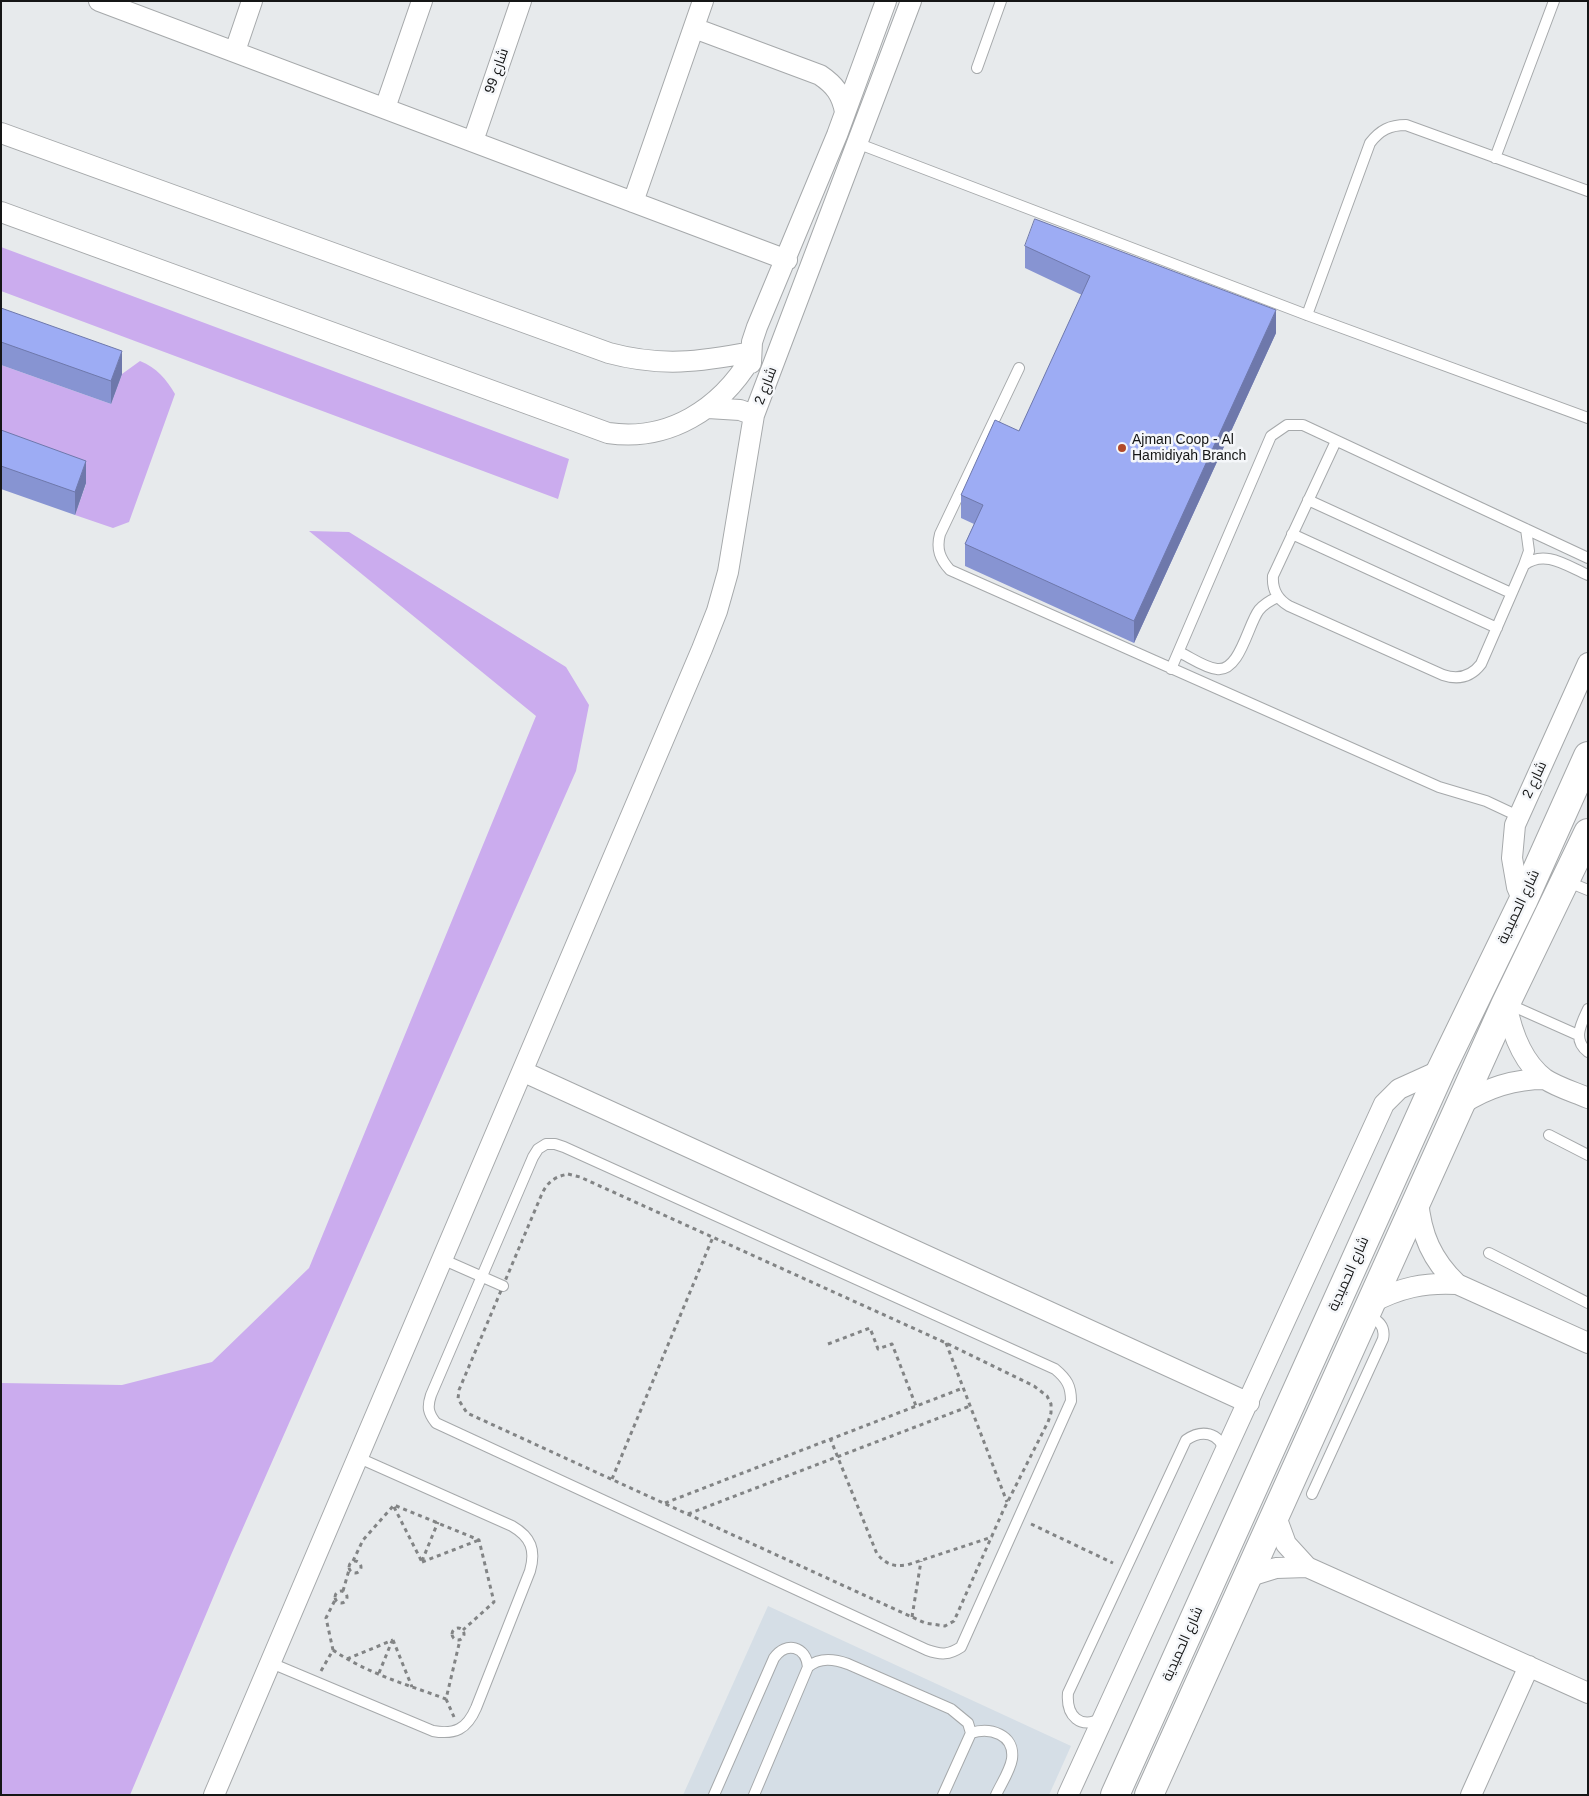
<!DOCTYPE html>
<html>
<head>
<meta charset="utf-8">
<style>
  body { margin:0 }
  #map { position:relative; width:1589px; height:1796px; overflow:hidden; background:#e7eaec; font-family:Helvetica,sans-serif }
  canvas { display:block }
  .frame { position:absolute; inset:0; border:2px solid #151616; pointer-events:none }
</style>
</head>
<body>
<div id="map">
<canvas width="1589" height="1796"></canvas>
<div class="frame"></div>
</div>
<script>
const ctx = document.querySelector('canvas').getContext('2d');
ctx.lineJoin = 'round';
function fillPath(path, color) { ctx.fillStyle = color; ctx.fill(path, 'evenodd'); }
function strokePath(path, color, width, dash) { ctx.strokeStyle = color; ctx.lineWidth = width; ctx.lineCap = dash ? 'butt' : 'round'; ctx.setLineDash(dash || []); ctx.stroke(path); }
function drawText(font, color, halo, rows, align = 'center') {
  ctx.font = font + ' Helvetica,Cairo,sans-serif'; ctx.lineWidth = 5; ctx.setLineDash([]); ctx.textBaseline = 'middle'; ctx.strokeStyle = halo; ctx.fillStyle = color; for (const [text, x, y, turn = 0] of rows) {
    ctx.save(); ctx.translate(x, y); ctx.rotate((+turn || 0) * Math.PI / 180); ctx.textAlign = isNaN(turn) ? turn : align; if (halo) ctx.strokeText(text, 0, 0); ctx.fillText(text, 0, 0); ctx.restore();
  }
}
fillPath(new Path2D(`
  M768,1606L1071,1746L1049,1795H683Z`), '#d5dee6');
fillPath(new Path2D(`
  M1,247L569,459L558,499L1,291Z
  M140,361C157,368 166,379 175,394L129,522L113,528L75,515L86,484L1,453V365L111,404L122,374Z
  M309,531L349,532L566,667L589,705L576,771L231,1555L130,1795H1V1383L122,1385L212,1362L309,1268L536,716Z`), '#cbacee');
const lane = new Path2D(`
  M977,68L1001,1
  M854,142L1307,315L1588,418
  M1495,158L1554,1
  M1307,315L1370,143C1380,130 1390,125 1406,125L1588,191
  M1019,368L940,534C936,549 940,559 950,570L1439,787L1486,801L1518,816
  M1336,441L1273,576C1272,589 1277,599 1289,606L1443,675C1458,680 1471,677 1481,664L1524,565C1545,549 1567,566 1588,575
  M1308,500L1511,593
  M1292,534L1497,628
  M1524,565L1529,551L1526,529
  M1179,652C1190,657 1205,668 1217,669C1240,672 1248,624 1259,610C1265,603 1271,600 1278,597
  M1171,669L1271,436L1287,425H1303L1588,558
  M1566,881L1588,890
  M1506,1003L1578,1035
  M1588,1009C1581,1024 1572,1040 1588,1052
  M1549,1135L1588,1155
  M546,1144H555L564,1147L1055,1369C1067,1379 1071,1386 1071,1401L961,1647C949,1655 941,1655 927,1650L436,1423C428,1413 427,1407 431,1395L533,1157L538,1149Z
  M1489,1253L1588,1303
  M444,1260L503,1286
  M1312,1494L1383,1339C1386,1325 1377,1320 1367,1314
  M271,1663L433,1731C455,1735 467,1729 476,1708L530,1571C536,1550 531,1537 512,1526L359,1458
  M1102,1718C1080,1730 1066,1716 1068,1693L1186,1440C1202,1429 1219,1432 1225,1452
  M971,1733C990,1727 1015,1734 1012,1759C1010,1771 1001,1784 996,1795
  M714,1795L774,1658C786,1641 806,1646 808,1667
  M754,1795L808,1667C820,1657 834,1659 848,1664L951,1709L968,1723L971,1733L943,1795`);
const street = new Path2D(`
  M99,1L787,260
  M694,28L820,75C835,85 842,95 845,112
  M235,51L252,1
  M385,108L422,1
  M1,133L609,353C661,367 700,362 751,352
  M473,141L521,1
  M633,202L703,1
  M1,212L608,433C669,442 720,409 751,358
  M751,363L752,342L757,327L837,135L886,1
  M708,408L740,410L754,415
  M1523,901L1517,887L1512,858L1515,825L1588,663
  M1506,1003C1511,1029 1522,1062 1545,1079C1557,1087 1574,1092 1588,1098
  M524,1072L1249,1403
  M1462,1104C1488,1087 1514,1079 1545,1079
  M1418,1200C1421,1235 1432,1260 1457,1284L1588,1343
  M1371,1303C1399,1288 1425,1282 1457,1284
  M1275,1514L1286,1544L1307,1567L1588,1693
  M1247,1577L1276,1568L1307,1567
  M214,1795L702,649L717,611L728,572L754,415L911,1
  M1068,1795L1384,1104L1399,1089L1441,1070
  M1471,1795L1529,1666`);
const secondary = new Path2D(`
  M1115,1795L1441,1070L1523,901L1588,756
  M1149,1795L1506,1003L1588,833`);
strokePath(lane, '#a6a9ab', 12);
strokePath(street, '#a6a9ab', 22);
strokePath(secondary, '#a6a9ab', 30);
strokePath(new Path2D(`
  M568,1174L580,1177L946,1343L1034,1386L1047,1396L1051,1404V1413L1048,1422L1003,1511L954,1621L945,1626L925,1623L467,1413L458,1399L459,1390L541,1196C547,1182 554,1177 568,1174Z
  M946,1343L1007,1502
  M828,1344L870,1328L878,1349L892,1344L916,1406
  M830,1438L877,1554C886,1564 893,1567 907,1565L992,1537
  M612,1479L713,1237
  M665,1503L963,1388
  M394,1507L422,1562
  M688,1514L970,1406
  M1031,1524L1113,1563
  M349 1567a6 6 0 1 1 12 0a6 6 0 1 1-12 0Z
  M353,1561L363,1540L394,1505L479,1540L494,1602L463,1630
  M422,1561L438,1522
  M422,1562L479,1540
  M335 1597a6 6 0 1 1 12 0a6 6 0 1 1-12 0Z
  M343,1591L349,1570
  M912,1617L921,1561
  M452 1634a6 6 0 1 1 12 0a6 6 0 1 1-12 0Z
  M393,1640L412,1687
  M333,1650C366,1673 408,1685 446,1699L460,1640
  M347,1659L393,1640
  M321,1671L333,1650L326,1618L335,1600
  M379,1673L392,1641
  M446,1699L454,1717`), '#828485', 3, [4, 4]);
strokePath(lane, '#fff', 10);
strokePath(street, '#fff', 20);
strokePath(secondary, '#fff', 28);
fillPath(new Path2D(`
  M1025,246L1276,333L1134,643L965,566V544L974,524L961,518V495L1019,431L1082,295L1025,268Z
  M1,308L122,374L111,404L1,365Z
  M1,430L86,483L75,515L1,489Z`), '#8794d2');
fillPath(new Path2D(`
  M1276,310V333L1134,643V621Z
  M122,351V374L111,404V381Z
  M86,461V483L75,515V492Z`), '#6e78ab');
const building = new Path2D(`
  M1035,219L1276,310L1134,621L965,544L983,505L961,495L995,420L1019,431L1090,276L1025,246Z
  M1,308L122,351L111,381L1,342Z
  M1,430L86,461L75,492L1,466Z`);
fillPath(building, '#9dacf4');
strokePath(building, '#6e78ab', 1);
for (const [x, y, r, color] of [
  [1122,448,5,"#b24a29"]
]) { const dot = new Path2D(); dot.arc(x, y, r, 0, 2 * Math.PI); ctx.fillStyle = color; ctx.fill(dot); strokePath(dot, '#f5f7fa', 2); }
drawText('14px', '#151616', '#f5f7fa', [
  ["شارع 99",497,71,-71],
  ["شارع 2",766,386,-69],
  ["شارع 2",1535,780,-65],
  ["شارع الحميدية",1519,907,-65],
  ["شارع الحميدية",1349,1274,-66],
  ["شارع الحميدية",1183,1644,-66]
]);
drawText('14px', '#151616', '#f5f7fa', [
  ["Ajman Coop - Al",1132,440],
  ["Hamidiyah Branch",1132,456]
], 'left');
</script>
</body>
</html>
